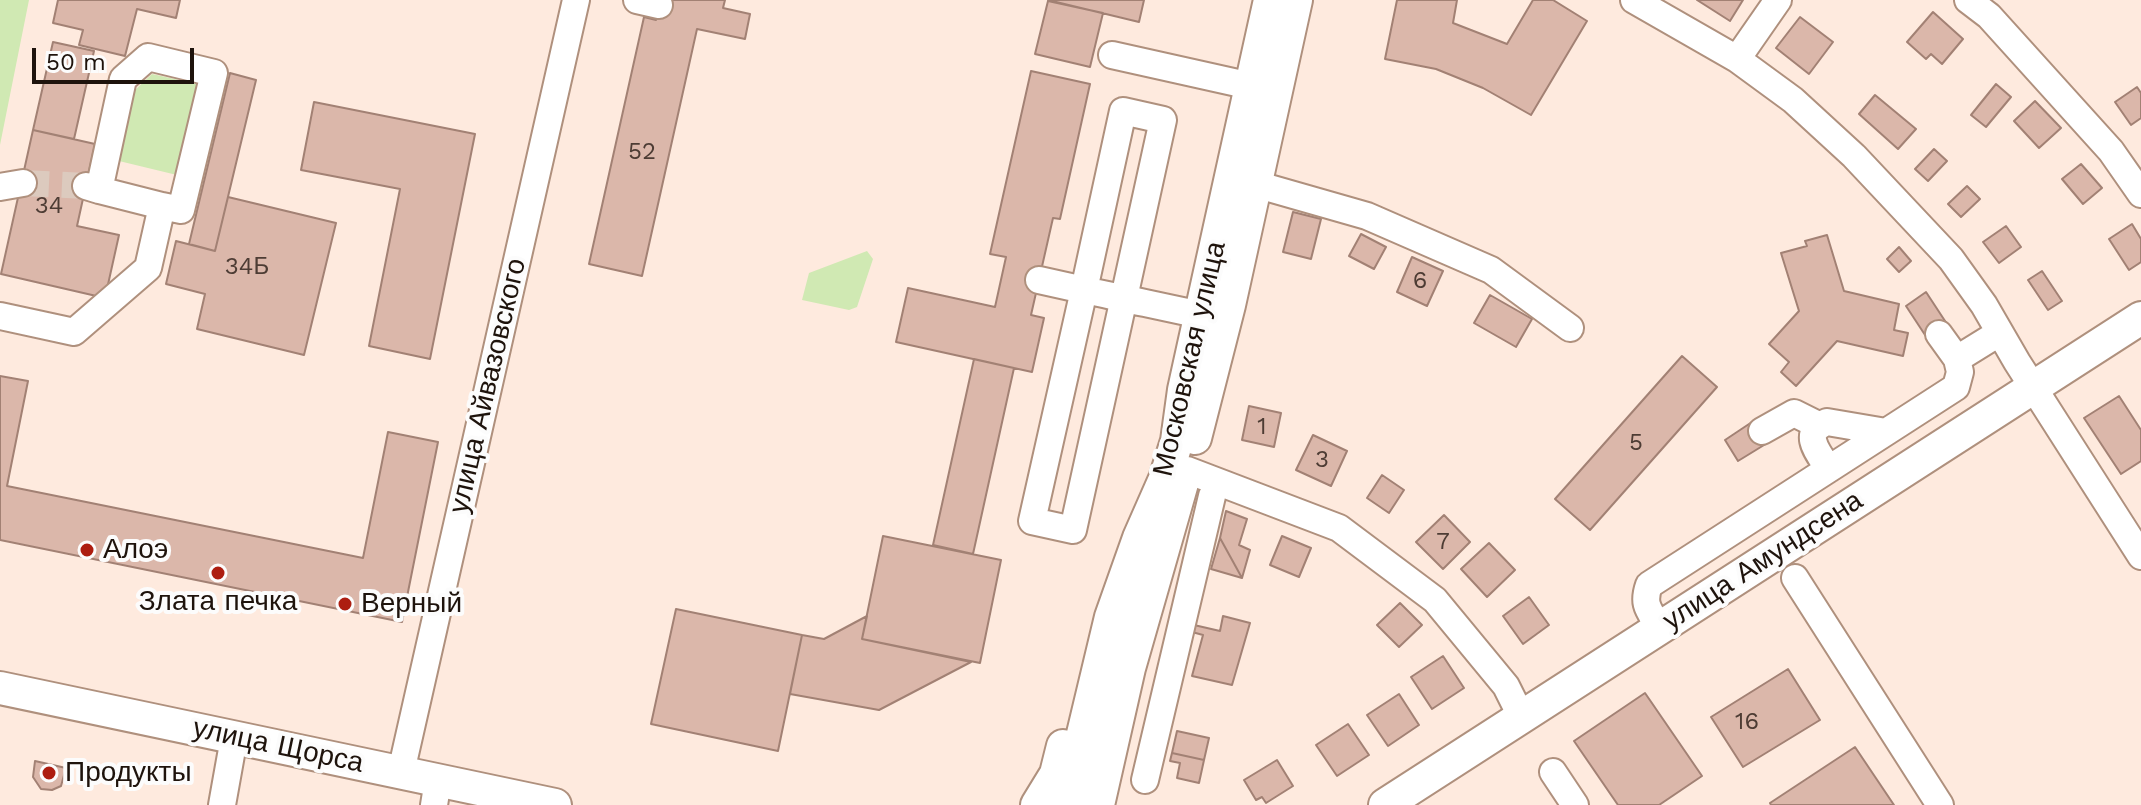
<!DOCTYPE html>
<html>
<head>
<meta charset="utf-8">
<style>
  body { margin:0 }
  #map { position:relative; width:2141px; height:805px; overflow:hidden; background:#feeade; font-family:"Work Sans",sans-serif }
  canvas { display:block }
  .scale { position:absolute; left:32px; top:48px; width:162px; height:36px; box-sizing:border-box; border:4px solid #1e130c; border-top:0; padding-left:10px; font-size:24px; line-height:28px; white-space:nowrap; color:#1e130c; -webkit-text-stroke:6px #fcfcfc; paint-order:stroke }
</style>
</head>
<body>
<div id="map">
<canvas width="2141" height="805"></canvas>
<div class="scale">50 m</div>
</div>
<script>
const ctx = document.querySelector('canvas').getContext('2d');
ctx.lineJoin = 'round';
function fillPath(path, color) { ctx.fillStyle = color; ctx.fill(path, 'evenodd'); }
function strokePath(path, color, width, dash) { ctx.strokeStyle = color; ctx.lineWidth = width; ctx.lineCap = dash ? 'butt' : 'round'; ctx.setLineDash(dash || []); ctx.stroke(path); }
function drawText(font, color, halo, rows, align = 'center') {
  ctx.font = font + ' "Work Sans",sans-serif'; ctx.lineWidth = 8; ctx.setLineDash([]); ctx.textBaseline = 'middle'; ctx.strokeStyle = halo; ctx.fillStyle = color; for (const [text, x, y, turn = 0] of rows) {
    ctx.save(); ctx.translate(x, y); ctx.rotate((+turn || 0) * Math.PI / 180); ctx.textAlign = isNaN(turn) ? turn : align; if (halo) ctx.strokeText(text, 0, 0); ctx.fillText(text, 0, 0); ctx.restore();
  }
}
fillPath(new Path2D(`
  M0,0H29L0,145Z
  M152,74L202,85L181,176L119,161L134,91Z
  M867,251L873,259L857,307L849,310L802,300L809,273Z`), '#d0e9b3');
const building = new Path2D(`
  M58,0H180L176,18L137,9L125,56L79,45L83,30L53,23Z
  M660,0H725L723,8L750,14L745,39L697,29L642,276L589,264L644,17L656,20Z
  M1048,0H1144L1139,22Z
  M1397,0H1457L1453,23L1507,44L1533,0H1553L1587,21L1531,115L1483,88L1436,69L1385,59Z
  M1697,0H1743L1730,21Z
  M1048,1L1103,13L1090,67L1035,54Z
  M1933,12L1963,39L1942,64L1931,54L1926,59L1907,42Z
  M1800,17L1833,42L1809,74L1776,48Z
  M53,42L94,51L74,139L33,130Z
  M1031,71L1090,84L1060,219L1053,218L1031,315L1044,318L1032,372L896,342L908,288L995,307L1006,257L990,254Z
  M230,73L256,80L215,251L189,244Z
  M1996,84L2011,97L1986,127L1971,115Z
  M2137,87L2141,93V118L2131,125L2115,102Z
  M1875,95L1916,129L1898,149L1859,114Z
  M2035,101L2061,128L2039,148L2014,121Z
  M314,102L475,134L430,359L369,346L400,189L301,170Z
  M33,130L95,144L77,226L119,235L105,298L1,274Z
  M1934,149L1947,161L1928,181L1915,169Z
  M2081,164L2102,188L2083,204L2062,179Z
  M1967,186L1980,199L1961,217L1948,204Z
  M228,197L336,223L304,355L197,329L205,294L166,284L176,241L215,251Z
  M1293,212L1321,219L1311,259L1283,252Z
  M2132,224L2141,239V262L2129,270L2109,239Z
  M2006,226L2021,247L1999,263L1983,242Z
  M1361,234L1386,247L1374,269L1349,256Z
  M1827,235L1844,291L1899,304L1894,330L1908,333L1903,356L1837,341L1796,386L1781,372L1789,362L1769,344L1799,311L1781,253L1807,246L1805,241Z
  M1899,247L1911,261L1899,272L1887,259Z
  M1412,257L1443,271L1427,306L1397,292Z
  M2042,271L2062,301L2048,310L2028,280Z
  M1926,292L1949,327L1929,341L1906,306Z
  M1490,295L1532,319L1516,347L1474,323Z
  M1682,356L1717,387L1590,530L1555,499Z
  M974,359L1014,368L973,554L933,545Z
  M0,376L28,381L7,486L363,558L388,432L438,442L402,622L0,540Z
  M2119,396L2141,430V461L2121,474L2084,418Z
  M1249,406L1281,413L1274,447L1242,440Z
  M1755,420L1769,442L1738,461L1725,440Z
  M1313,435L1347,451L1331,486L1296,470Z
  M1382,475L1404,490L1389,513L1367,498Z
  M1226,511L1247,519L1239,545L1250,550L1242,578L1220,538Z
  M1444,515L1470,542L1443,569L1416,542Z
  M883,536L1001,560L980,663L862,639Z
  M1282,536L1311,548L1299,577L1270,565Z
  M1220,538L1242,578L1211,569Z
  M1489,543L1515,570L1487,597L1461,569Z
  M1529,597L1549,625L1523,644L1503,616Z
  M1400,603L1422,625L1399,647L1377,625Z
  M676,609L802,635L778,751L651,724Z
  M867,616L862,639L971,662L879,710L790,694L802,635L824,639Z
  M1223,616L1250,623L1232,685L1192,676L1203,635L1192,632L1194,625L1220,631Z
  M1443,656L1464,688L1432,709L1411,677Z
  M1788,669L1820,720L1743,767L1711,717Z
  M1645,693L1702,776L1659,805H1618L1574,741Z
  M1399,694L1419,725L1388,746L1367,715Z
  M1348,724L1369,755L1337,776L1316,745Z
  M1177,731L1209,738L1204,760L1172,753Z
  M1855,747L1894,805H1771L1770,803Z
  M1172,753L1204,760L1199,783L1177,778L1180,763L1170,761Z
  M1277,760L1293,786L1266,803L1262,797L1256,800L1244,780Z
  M35,761L66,768L61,786L52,790L41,789L33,777Z`);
fillPath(building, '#dbb7aa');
strokePath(building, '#a28174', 2);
strokePath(new Path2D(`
  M23,183L86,186`), '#dccabe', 26, [26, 13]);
const minor = new Path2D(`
  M637,0L659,5
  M1634,0L1737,59L1793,100L1854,156L1951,259L1984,305L2017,362L2141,556
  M1968,0L1989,16L2111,151L2141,194
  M1112,55L1251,86
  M1737,59L1778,0
  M1255,184L1367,216L1491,270L1570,328
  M0,187L23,183
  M99,190L162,206
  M1039,280L1084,290L1032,521L1073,530L1163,120L1123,111L1084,290C1104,294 1125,299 1145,303L1201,315
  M0,316L74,332L148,268L162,206L181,210L214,73L148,57L123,79L99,190L86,186
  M1939,334L1957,359
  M1762,431L1794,413L1818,425
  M1829,469C1818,453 1800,432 1827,422L1886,432
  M1187,470L1339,528L1435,600L1506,686L1521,716
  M1795,578L1940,805
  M1659,627C1649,610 1642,605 1649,585L1956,387L1960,372L1957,359L1999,333
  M401,772L576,0
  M1553,772L1575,805
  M1145,780L1212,496
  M222,805L234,738
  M434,805L438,780`);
const major = new Path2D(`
  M1195,438L1229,305L1296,0
  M0,688L555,805
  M1037,805L1056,774L1063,746
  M1066,805L1111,617L1139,538L1165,479L1177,441L1184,390L1270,0
  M1098,805L1129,668L1182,483
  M1385,805L2141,318`);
strokePath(minor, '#af907d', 30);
strokePath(major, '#af907d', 36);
strokePath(minor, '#fff', 26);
strokePath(major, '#fff', 32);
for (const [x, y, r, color] of [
  [87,550,8,"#ad1d10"],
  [218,573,8,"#ad1d10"],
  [345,604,8,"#ad1d10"],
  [49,773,8,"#ad1d10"]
]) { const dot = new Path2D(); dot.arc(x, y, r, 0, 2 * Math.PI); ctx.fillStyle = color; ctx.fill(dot); strokePath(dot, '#fcfcfc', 3); }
drawText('24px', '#4d3c34', null, [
  ["52",642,152],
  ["34",49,206],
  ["34Б",247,267],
  ["6",1420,281],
  ["1",1262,427],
  ["5",1636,443],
  ["3",1322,460],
  ["7",1443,542],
  ["16",1747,722]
]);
drawText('28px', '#1e130c', '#fcfcfc', [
  ["Московская улица",1190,359,-77],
  ["улица Айвазовского",488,386,-77],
  ["улица Амундсена",1763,561,-33],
  ["улица Щорса",278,746,12]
]);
drawText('28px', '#1e130c', '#fcfcfc', [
  ["Алоэ",103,550],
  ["Злата печка",218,602,"center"],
  ["Верный",361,604],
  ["Продукты",65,773]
], 'left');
</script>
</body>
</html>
